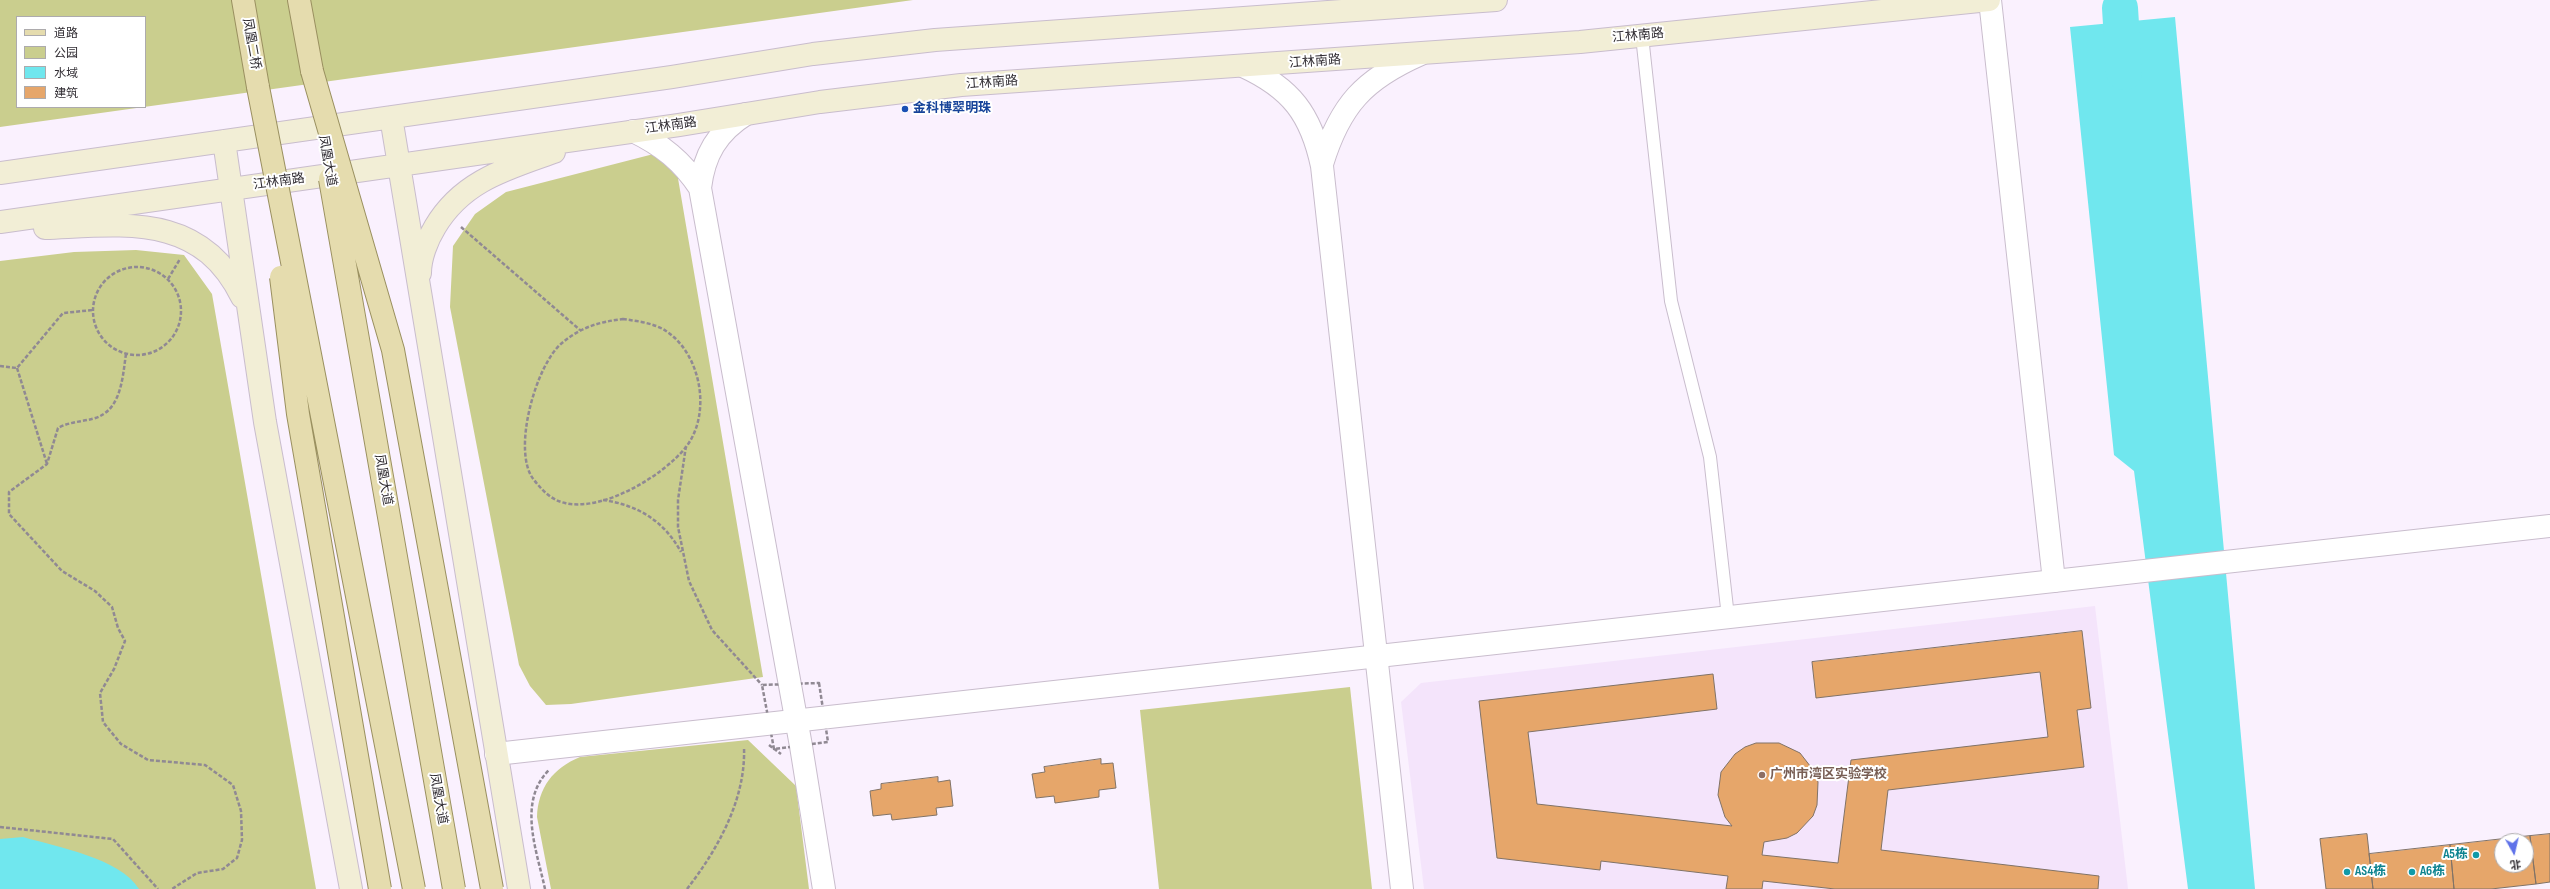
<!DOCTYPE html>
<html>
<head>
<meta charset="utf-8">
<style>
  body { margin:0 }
  #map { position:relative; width:2550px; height:889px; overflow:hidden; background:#faf1fe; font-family:"Sofia Sans Condensed","Noto Sans SC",sans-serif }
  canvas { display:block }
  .legend { position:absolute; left:16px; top:16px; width:130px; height:92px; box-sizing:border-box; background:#fff; border:1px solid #adabad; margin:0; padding:5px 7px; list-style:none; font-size:12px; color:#312d33 }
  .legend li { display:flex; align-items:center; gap:8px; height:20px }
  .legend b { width:20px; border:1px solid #adabad }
  .north { position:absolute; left:2494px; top:833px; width:40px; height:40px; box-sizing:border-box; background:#fff; border:1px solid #adabad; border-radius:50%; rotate:172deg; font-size:11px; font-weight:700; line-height:16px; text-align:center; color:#312d33 }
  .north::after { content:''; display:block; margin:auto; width:14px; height:18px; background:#5f72e9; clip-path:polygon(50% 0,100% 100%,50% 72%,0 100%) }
</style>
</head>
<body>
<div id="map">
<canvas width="2550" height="889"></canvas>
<ul class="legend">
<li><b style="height:5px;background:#e5dcae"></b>道路</li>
<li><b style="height:11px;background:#cace8e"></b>公园</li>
<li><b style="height:11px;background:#70e7ee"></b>水域</li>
<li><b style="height:11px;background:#e6a66a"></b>建筑</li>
</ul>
<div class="north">北</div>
</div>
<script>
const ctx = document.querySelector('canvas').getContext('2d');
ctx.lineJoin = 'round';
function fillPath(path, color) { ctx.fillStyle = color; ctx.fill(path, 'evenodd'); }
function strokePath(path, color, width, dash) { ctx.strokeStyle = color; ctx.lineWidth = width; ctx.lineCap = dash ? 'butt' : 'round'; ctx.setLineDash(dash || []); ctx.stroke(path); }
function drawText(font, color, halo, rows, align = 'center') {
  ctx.font = font + ' "Sofia Sans Condensed","Noto Sans SC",sans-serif'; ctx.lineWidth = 4; ctx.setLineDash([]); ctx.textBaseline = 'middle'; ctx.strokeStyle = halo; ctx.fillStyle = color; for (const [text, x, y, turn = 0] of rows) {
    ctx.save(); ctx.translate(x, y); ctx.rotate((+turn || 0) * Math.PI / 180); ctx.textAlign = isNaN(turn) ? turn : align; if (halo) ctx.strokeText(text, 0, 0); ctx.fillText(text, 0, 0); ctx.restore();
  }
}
fillPath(new Path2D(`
  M2095,606L2128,889H1424L1401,702L1421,683Z`), '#f4e4fb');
fillPath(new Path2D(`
  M0,0H913L0,127ZM17,17H145V107H17Z
  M673,149L763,677L571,704L546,705L530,686L519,665L450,307L453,246L475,214L506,192Z
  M136,250L184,255L212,294L316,889H0V261L74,252Z
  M1350,687L1372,889H1159L1140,710Z
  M748,740L796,786L809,889H551L537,817C538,788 553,768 580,757Z`), '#cace8e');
fillPath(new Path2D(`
  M2175,17L2255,889H2188L2134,471L2114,455L2070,27Z
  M23,837C57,847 120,858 139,889H0V839Z`), '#70e7ee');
strokePath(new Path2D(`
  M2120,8L2124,72`), '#70e7ee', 36);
const building = new Path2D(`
  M2082,631L2091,708L2077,710L2084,767L1888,790L1881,850L2099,876L2098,889H1835L1763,881L1762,889H1726L1728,876L1601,861L1600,870L1497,858L1479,701L1713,674L1717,709L1528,732L1537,804L1732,826L1725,817L1718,795L1721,772L1735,754L1745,747L1756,743H1779L1800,753L1814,771L1818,782L1817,805L1813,816L1797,833L1787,838L1764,842L1762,855L1838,863L1851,760L2048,737L2040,672L1816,698L1812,662Z
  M1101,759V764L1113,763L1116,788L1099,790V797L1055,803L1054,796L1036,798L1032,774L1045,772L1044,767Z
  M938,777V782L950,780L953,806L936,808L937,815L892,820L891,814L873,816L870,791L881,789V784Z
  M2367,834L2373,889H2326L2320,839Z
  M2550,834V882L2536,884L2530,836Z
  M2530,836L2536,884L2491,889H2454L2450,845ZM2502,841H2526V865H2502Z
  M2450,845L2454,889H2373L2369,854Z`);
fillPath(building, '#e6a66a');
strokePath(building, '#817367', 1);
const service = new Path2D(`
  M1642,36L1671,301L1710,457L1728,617`);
const minor = new Path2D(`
  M1990,0L2054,581
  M1243,66C1291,88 1311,114 1322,166L1402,889
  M746,114C717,132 704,155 700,188L801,746L824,889
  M633,131C662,145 682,161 700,188
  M1322,164C1340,105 1364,79 1421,54`);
const tertiary = new Path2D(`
  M496,754L2550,526`);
const secondary = new Path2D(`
  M391,117L519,889
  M224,141L265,422L351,889
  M0,173L672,77L813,54L935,40L1496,0
  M0,222L679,125L820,102L961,85L1580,42L1989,0
  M45,228C125,225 200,212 242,297
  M420,273C420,258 427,240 435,227C462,181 506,169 554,152`);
const primary = new Path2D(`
  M243,0L258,87
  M299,0L312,71`);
strokePath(service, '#c9bdcd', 14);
strokePath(minor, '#c9bdcd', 24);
strokePath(tertiary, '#c9bdcd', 24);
strokePath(secondary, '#c9bdcd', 24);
strokePath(primary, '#9a9060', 24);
strokePath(new Path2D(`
  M461,227L580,330
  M93 311a44 44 0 1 1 88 0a44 44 0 1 1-88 0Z
  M168,279L180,259
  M623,319C637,321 654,323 666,331C701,354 712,413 686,447C663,476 603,512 565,503C551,500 542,490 534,480C511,452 536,364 562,343C581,327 599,322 623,319Z
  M126,354C123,373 122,404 102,415C91,422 72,420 58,428L47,464L9,492V514L62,571L95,591L112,607L118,628L125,641L114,669L100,693L103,722L121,744L148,760L205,765L233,785L241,811L242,840L237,858L223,869L197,873L172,889
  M0,366L17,368L63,313L93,310
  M17,368L47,464
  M686,446L678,500V527L689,581L712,630L762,685
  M603,500C638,505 664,521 681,552
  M819,683L828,742L774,749L762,685Z
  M769,745L781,754
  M0,827L113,839L158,889
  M545,889C537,851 517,802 549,770
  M687,889C718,849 746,799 744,747`), '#908993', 2.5, [4, 2]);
strokePath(service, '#fff', 12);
strokePath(minor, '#fff', 22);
strokePath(tertiary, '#fff', 22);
strokePath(secondary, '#f2eed6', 22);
strokePath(primary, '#e5dcae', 22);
const primaryBridge = new Path2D(`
  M312,71L393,350L492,889
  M258,87L414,889
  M330,179L454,889
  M281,277L298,414L380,889`);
strokePath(primaryBridge, '#9a9060', 24, []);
strokePath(primaryBridge, '#e5dcae', 22);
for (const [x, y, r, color] of [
  [905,109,4,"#1a4fb4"],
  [1762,775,4,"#8d6e63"],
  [2476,855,4,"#0f9aa8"],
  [2347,872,4,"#0f9aa8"],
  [2412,872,4,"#0f9aa8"]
]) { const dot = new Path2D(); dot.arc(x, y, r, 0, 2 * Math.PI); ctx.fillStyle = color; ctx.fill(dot); strokePath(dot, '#fff', 1.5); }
drawText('13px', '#312d33', '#fff', [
  ["江林南路",1638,36,-5],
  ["凤凰二桥",251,44,80],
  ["江林南路",1315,62,-4],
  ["江林南路",992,83,-4],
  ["江林南路",671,126,-8],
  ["凤凰大道",327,161,80],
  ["江林南路",279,182,-8],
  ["凤凰大道",383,480,80],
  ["凤凰大道",438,799,80]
]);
drawText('bold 13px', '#164399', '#fff', [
  ["金科博翠明珠",913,109]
], 'left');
drawText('bold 13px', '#785e54', '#fff', [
  ["广州市湾区实验学校",1770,775]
], 'left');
drawText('bold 13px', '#0d838f', '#fff', [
  ["A5栋",2468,855,"right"],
  ["AS4栋",2355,872],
  ["A6栋",2420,872]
], 'left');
</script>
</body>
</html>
